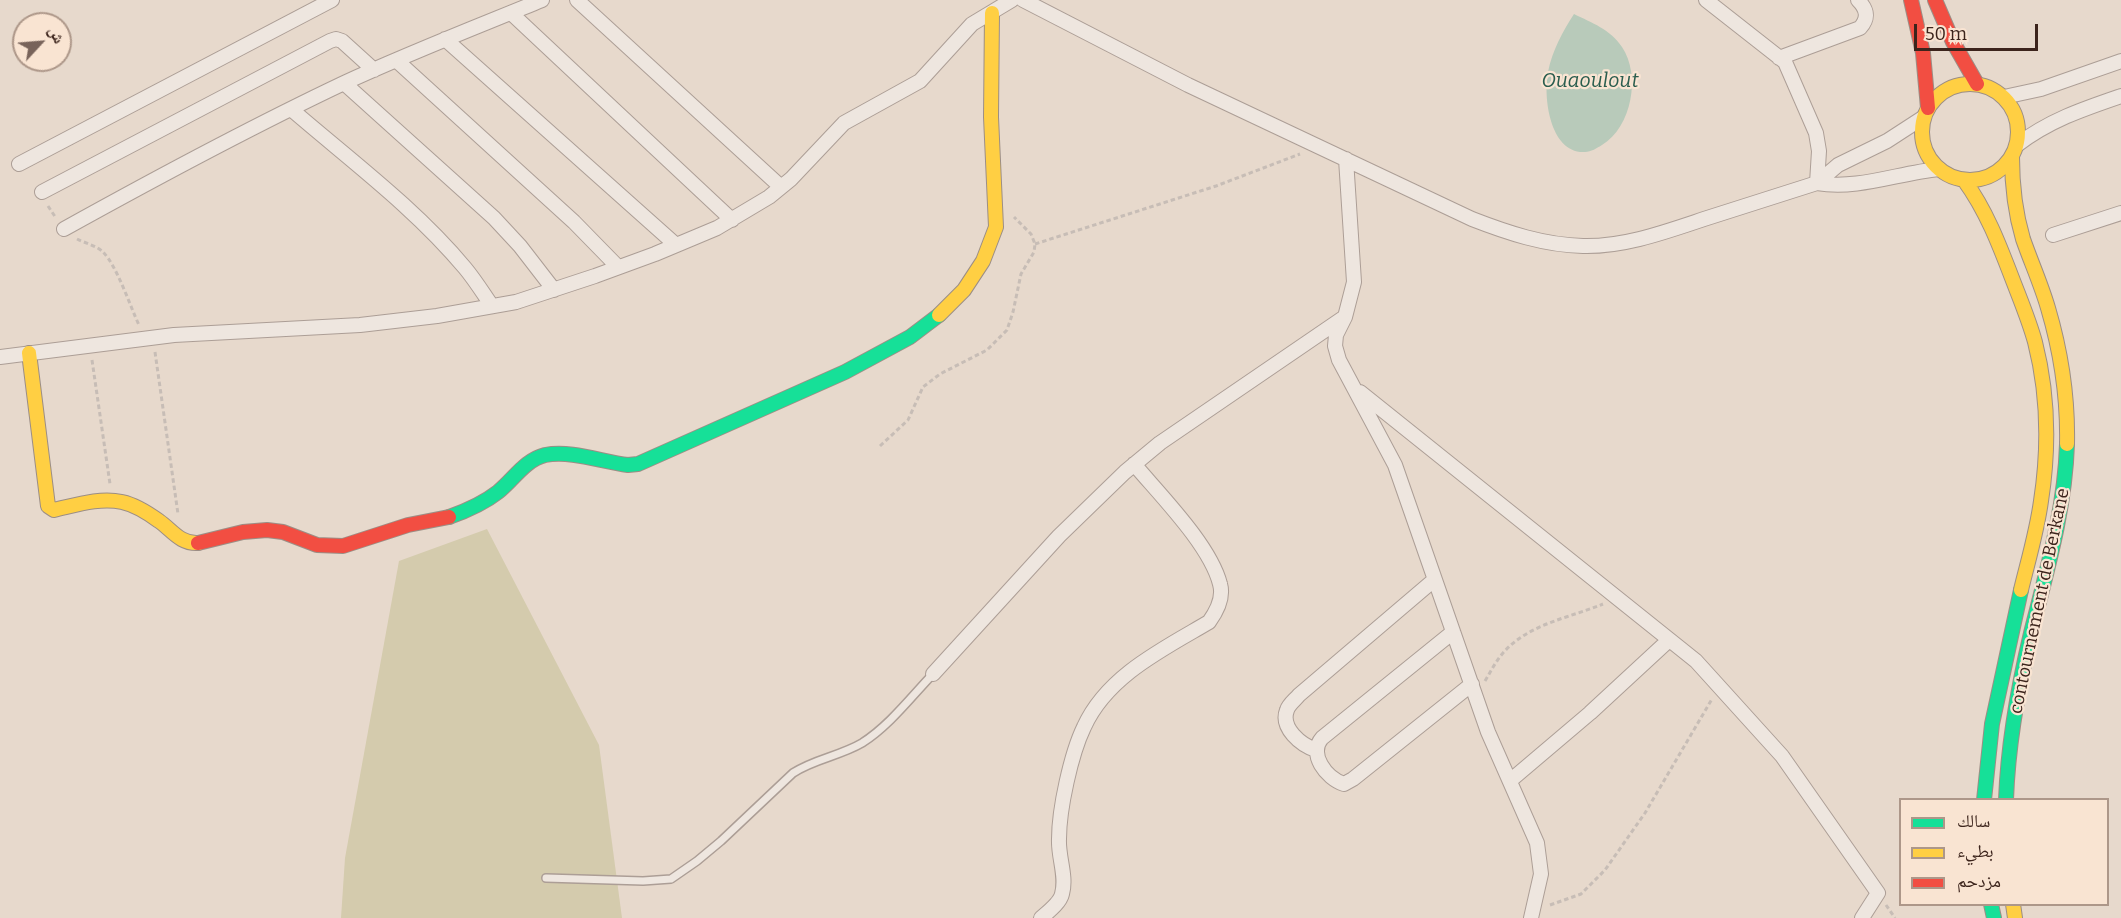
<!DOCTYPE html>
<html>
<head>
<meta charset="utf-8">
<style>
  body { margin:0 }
  #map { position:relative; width:2121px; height:918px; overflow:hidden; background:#e7d9cc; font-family:Bitter,"Noto Naskh Arabic",serif }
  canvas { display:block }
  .legend { position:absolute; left:1899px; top:798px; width:210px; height:108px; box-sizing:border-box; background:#f9e4d2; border:2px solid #ad9789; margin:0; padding:8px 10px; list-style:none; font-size:18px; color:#3c241c }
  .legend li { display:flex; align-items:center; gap:12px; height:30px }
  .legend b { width:30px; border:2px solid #ad9789 }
  .north { position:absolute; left:12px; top:12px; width:60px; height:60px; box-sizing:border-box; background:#f9e4d2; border:2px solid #ad9789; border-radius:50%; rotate:64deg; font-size:16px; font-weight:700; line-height:24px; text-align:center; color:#3c241c }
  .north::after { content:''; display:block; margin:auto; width:21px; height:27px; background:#78635a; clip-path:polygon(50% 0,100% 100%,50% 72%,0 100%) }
  .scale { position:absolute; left:1914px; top:24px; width:124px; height:27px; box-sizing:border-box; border:3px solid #3c241c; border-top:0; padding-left:8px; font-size:18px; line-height:21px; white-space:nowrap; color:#3c241c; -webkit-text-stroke:4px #f9e4d2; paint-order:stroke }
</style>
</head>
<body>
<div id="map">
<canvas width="2121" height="918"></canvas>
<ul class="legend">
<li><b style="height:8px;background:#16e098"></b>سالك</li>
<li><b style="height:8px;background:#ffcf43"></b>بطيء</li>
<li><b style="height:8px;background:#f24e42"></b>مزدحم</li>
</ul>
<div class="north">ش</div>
<div class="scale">50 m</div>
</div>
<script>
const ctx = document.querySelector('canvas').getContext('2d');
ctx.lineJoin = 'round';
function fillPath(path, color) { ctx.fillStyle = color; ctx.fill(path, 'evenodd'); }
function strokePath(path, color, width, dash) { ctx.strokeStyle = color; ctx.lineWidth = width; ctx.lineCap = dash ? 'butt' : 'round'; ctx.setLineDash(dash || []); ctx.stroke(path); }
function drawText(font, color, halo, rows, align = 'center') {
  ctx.font = font + ' Bitter,serif'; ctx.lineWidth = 4.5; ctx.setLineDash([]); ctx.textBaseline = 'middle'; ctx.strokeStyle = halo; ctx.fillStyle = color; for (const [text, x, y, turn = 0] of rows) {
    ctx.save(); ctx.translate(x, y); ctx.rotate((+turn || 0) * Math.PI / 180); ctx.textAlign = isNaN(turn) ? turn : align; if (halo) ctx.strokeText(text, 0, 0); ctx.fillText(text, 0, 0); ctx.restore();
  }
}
fillPath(new Path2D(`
  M487,529L599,745L622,918H341L345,858L399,561Z`), '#d4cbad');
fillPath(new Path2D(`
  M1574,14C1592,23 1610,29 1622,47C1641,75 1632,127 1602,145C1597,148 1591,152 1585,152C1550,154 1543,97 1548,72C1552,51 1563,31 1574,14Z`), '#b8caba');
const lane = new Path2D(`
  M546,878L643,881L671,879L697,861L721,841L793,773C814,759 840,756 862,743C889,726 911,697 933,674`);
const street = new Path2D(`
  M577,0L781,187
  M1023,0L1188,85L1472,219C1508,233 1544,245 1583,246C1624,247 1665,232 1704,219C1741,207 1779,195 1817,183L1838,165L1887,141L1924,117
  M1706,0L1785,62L1816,133L1819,151L1817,183
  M511,13L732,220
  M445,39L676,245
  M1779,58L1860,28C1869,18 1867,9 1858,0
  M396,60L574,222L618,267
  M344,83L494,218L520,246L554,290
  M2004,97L2041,89L2121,61
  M291,109C350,160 415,208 465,268C475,280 483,293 492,306
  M2017,145C2050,120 2083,109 2121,96
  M1346,159L1354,282L1345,317L1336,335L1335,346L1339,360L1395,465L1488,732L1537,843L1541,874L1531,918
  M19,164L332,0
  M1817,183C1858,190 1898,173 1939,169
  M42,192L330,41L336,39L342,41L374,70
  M64,229C156,178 249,128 344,83C409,53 476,27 542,0
  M2053,235L2121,213
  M0,357L174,335L360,325L437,316L516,302L595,276L655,254L717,228L769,197L791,179L844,123L920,81L972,24L1012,0
  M1360,392L1696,661L1782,756L1878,893L1862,918
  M1453,632L1322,738C1308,754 1326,778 1344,784L1353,779L1472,684
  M933,674L1059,536L1125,472L1160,443L1343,318
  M1316,750C1301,745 1280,728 1287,710C1289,704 1295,700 1299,695L1434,580
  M1511,780L1590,713L1669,640
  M1041,918C1048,912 1060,903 1062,894C1067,876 1058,857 1059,839C1059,809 1071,754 1084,727C1107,676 1163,649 1209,622C1217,611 1224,598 1220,584C1210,545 1160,495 1134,464`);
const fast = new Path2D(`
  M449,517C466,511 484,503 498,492C514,479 525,460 545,455C572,450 602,462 628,465L638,464L845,372L910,337L939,315
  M1984,800L1992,724L2021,590
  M2006,800C2008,743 2018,688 2031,633C2047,570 2065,509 2067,444
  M1991,904L1994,918`);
const slow = new Path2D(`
  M1922 132a48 48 0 1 1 96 0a48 48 0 1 1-96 0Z
  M2012,157C2012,185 2015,212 2023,239C2031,262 2041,284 2048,308C2061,352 2068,398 2067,444
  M1964,180C1986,210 1999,244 2012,278C2020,299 2029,320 2035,342C2048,393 2049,449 2041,501C2037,531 2028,561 2021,590
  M939,315L964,290L983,261L996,227L991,117L992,13
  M29,353L48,506L54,510C76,505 100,497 122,502C136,505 148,513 159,521C172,530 180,544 198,543
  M2013,904L2015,918`);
const jam = new Path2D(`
  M1911,0L1923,53L1928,108
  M1935,0L1953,42L1977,84
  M198,543L243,532L267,530L283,532L317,545L343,546L408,525L449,517`);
strokePath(lane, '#ac9e96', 10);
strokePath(street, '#ac9e96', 16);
strokePath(fast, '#9c8e85', 16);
strokePath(slow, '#9c8e85', 16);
strokePath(jam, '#9c8e85', 16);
strokePath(new Path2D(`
  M48,206L56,218
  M77,239C85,243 97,246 103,252C117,266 130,306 139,325
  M1035,244L1216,186L1300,154
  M155,352L178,514
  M92,360L110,484
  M880,446L908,420L923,387L940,374L987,350L1007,330L1013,312L1021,274L1034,252L1035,244L1031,234L1014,217
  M1485,681C1491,671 1496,661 1503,653C1528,624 1569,618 1603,604
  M1550,905L1581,894L1605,870L1645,813L1712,699
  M1886,905L1895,918`), '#c7bdb6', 3, [4.5, 3]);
strokePath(lane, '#eee6df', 7);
strokePath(street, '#eee6df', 14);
strokePath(fast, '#16e098', 14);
strokePath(slow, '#ffcf43', 14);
strokePath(jam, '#f24e42', 14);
drawText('18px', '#3c241c', '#f9e4d2', [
  ["contournement de Berkane",2040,601,-78]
]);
drawText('italic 20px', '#2a5d4e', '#f9e4d2', [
  ["Ouaoulout",1590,81]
]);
</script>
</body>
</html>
